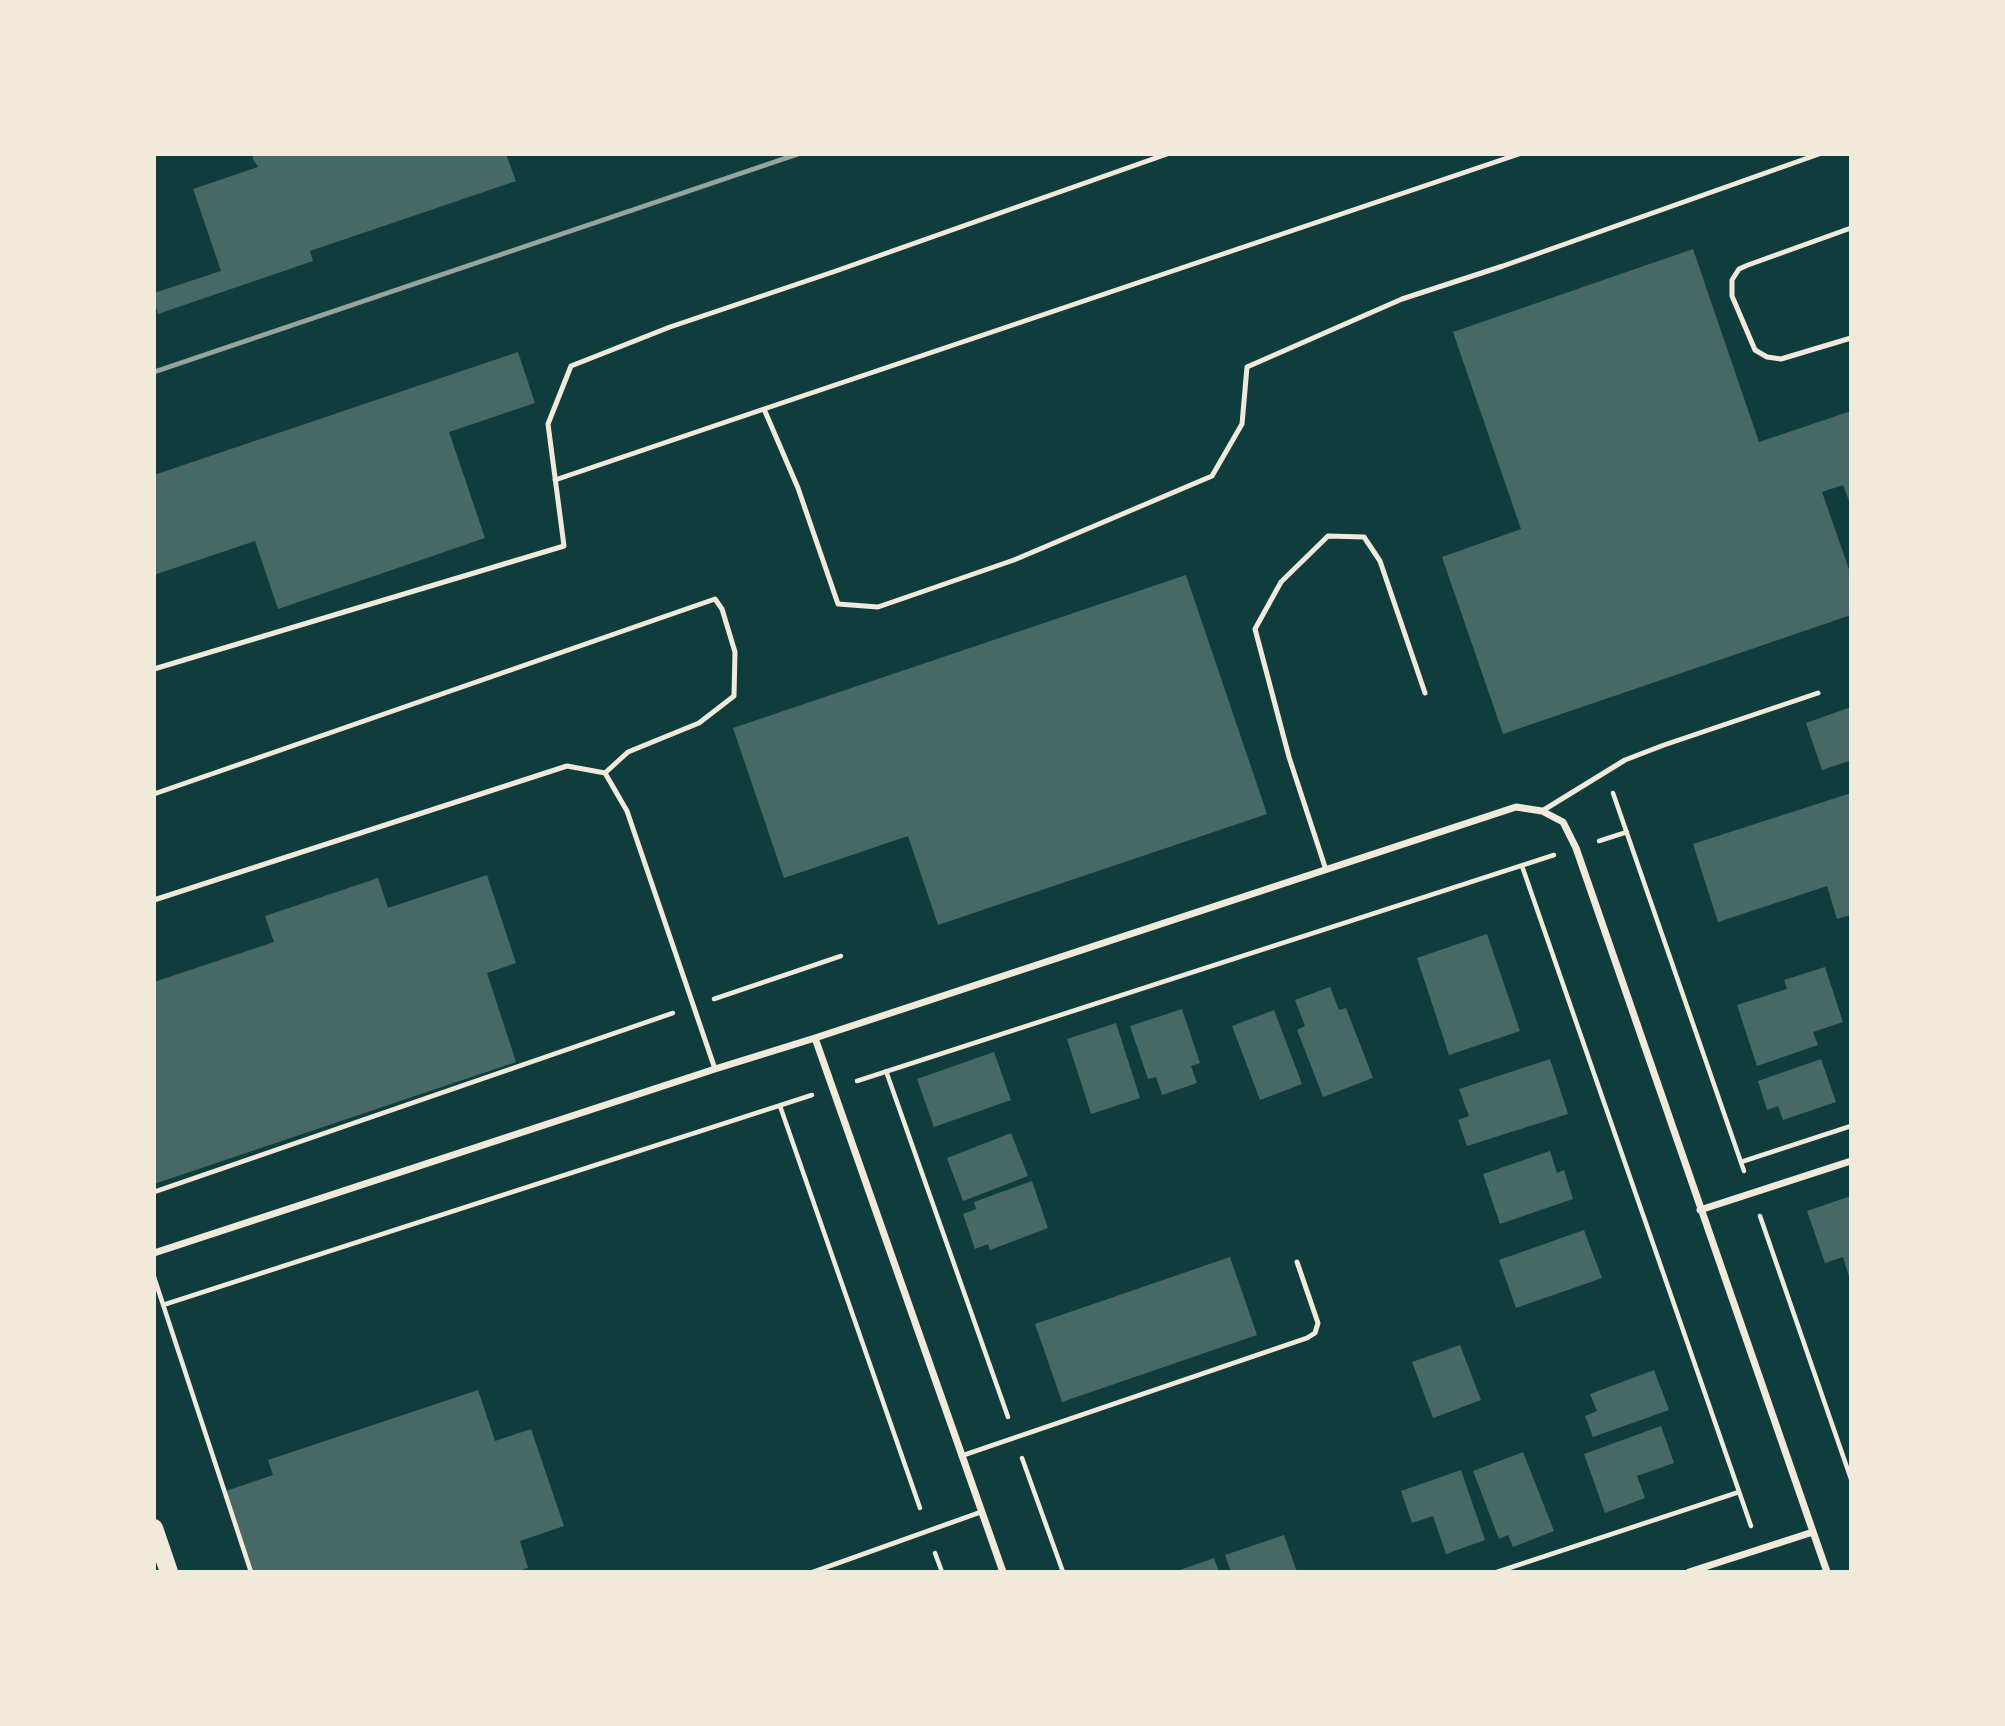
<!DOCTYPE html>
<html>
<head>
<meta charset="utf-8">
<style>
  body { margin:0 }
  #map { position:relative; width:2005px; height:1726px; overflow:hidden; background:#0f3d3e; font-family:Spectral,serif }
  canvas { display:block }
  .frame { position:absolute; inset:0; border:156px solid #f1e9da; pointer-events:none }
</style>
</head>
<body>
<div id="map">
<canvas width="2005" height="1726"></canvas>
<div class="frame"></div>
</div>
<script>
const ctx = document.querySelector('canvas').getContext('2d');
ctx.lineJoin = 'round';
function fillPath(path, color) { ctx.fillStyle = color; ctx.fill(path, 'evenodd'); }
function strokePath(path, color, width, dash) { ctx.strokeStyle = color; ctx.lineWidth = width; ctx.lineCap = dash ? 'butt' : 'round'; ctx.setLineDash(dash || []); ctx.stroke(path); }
fillPath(new Path2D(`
  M253,154H506L516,181L310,251L313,261L158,314L154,301V293L221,271L193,189L258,167L253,159Z
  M1693,249L1759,442L1851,411V506L1843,485L1822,492L1851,575V615L1503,734L1442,557L1521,529L1453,332Z
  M518,352L535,403L449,432L485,538L278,609L255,541L154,575V475Z
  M1186,575L1267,814L938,925L908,836L784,878L733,728Z
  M1851,707V766L1849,761L1822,770L1806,723Z
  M1851,793V915L1837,919L1827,886L1718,922L1693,844Z
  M487,875L516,963L487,973L516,1062L154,1184V982L274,942L265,916L378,878L388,908Z
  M1487,934L1520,1031L1449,1055L1417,958Z
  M1825,967L1843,1022L1813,1032L1818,1045L1757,1066L1737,1005L1787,989L1784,980Z
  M1330,987L1339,1010L1346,1008L1373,1078L1323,1097L1297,1030L1305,1026L1295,1000Z
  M1182,1009L1200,1063L1191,1066L1197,1083L1162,1095L1156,1077L1148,1079L1130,1026Z
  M1274,1010L1302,1084L1260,1100L1232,1026Z
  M1116,1023L1140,1098L1091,1114L1067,1039Z
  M994,1052L1011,1100L934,1127L917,1079Z
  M1550,1059L1568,1114L1467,1146L1458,1120L1469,1116L1459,1089Z
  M1821,1059L1836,1102L1783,1120L1778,1106L1767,1110L1758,1081Z
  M1011,1133L1028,1176L963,1201L947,1158Z
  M1550,1151L1557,1173L1564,1170L1573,1199L1500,1224L1483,1174Z
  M1032,1181L1048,1228L990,1250L988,1244L975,1249L963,1214L976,1209L974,1202Z
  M1851,1196V1280H1850L1843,1257L1825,1263L1807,1211Z
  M1584,1230L1602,1278L1516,1308L1499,1260Z
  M1230,1257L1257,1335L1062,1402L1035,1324Z
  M1460,1345L1481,1400L1433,1418L1412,1362Z
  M1654,1370L1669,1410L1593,1437L1585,1416L1597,1411L1590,1394Z
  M478,1390L495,1441L531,1429L564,1526L520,1541L528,1568L515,1572H253L226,1491L273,1475L268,1460Z
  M1661,1426L1674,1463L1637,1476L1645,1498L1605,1513L1584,1454Z
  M1523,1452L1554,1531L1513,1547L1508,1535L1499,1539L1473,1471Z
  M1461,1470L1485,1540L1446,1554L1433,1516L1412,1523L1401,1491Z
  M1284,1535L1297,1572H1231L1225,1555Z
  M1214,1558L1219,1572H1174Z`), '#486865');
strokePath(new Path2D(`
  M1613,793L1744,1171
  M1599,841L1627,832
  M1522,866L1751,1526
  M714,999L841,956
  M886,1071L1008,1417
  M857,1081L1554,855
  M780,1106L920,1508
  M1741,1162L1851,1126
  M154,1192L673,1013
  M1760,1216L1851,1479
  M154,1277L251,1572
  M163,1305L812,1095
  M1022,1458L1063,1572
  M935,1553L942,1572
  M1497,1572L1739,1492`), '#f1e9da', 4.5);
strokePath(new Path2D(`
  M1851,228L1748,265L1739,269L1732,280V296L1755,350L1767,357L1781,359L1851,338
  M764,409L1519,154
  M555,480L764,409L798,488L838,604L878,607L1014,560L1212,476L1242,424L1247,367L1402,299L1503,266L1819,154
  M154,669L564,546L548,424L571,366L670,327L833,272L1167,154
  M154,794L715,599L722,609L735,652L734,696L699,723L628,752L605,773
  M1542,811L1625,760L1664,745L1818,693
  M1326,870L1289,757L1255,629L1281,582L1328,536L1364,537L1380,561L1425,693
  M154,900L567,766L605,773L627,811L715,1069
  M961,1456L1307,1338L1315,1333L1318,1323L1297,1262
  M813,1572L981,1512`), '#f1e9da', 5);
strokePath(new Path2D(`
  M815,1038L1003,1572
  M1700,1210L1851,1161
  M154,1253L715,1069L815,1038L1516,807L1542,811L1563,822L1576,848L1827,1572
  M1689,1572L1813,1532`), '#f1e9da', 7);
strokePath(new Path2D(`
  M154,1528L169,1572`), '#f1e9da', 18);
strokePath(new Path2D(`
  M154,372L798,154`), '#97a49c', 5);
</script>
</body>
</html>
